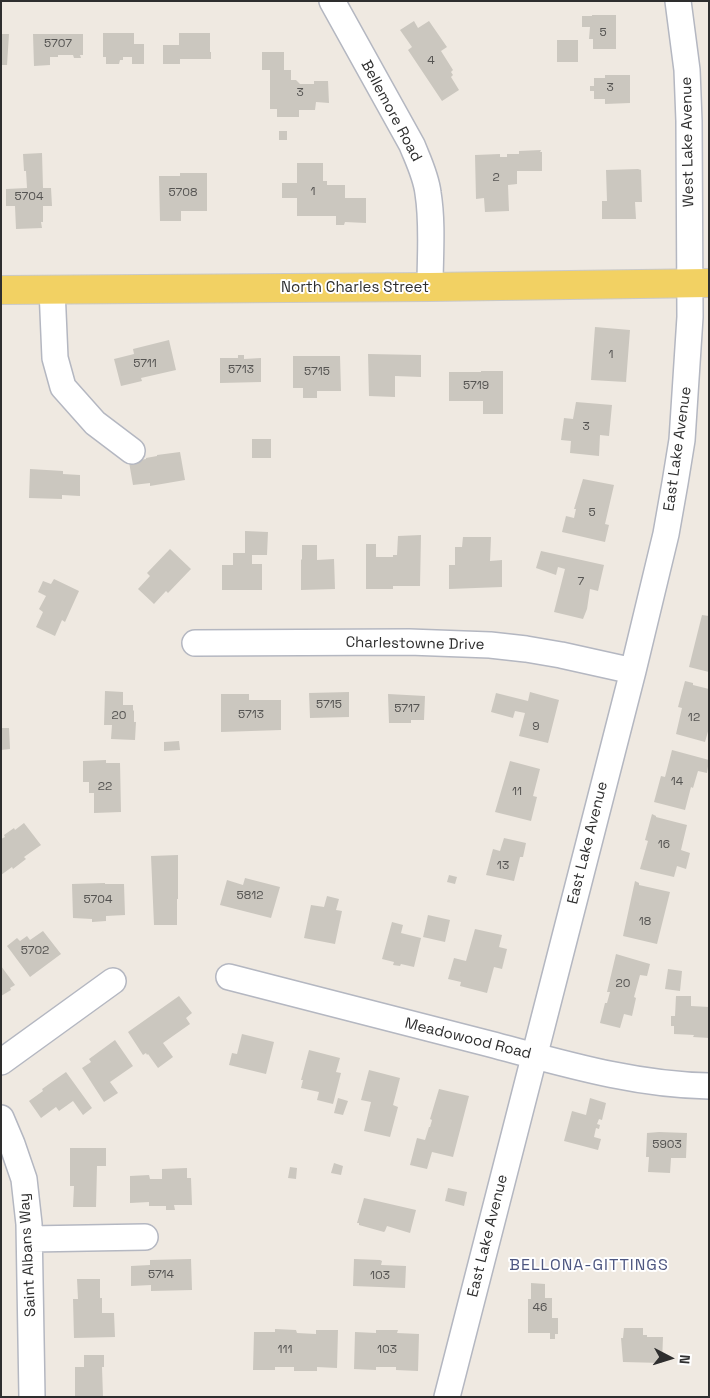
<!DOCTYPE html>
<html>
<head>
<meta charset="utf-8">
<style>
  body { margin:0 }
  #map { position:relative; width:710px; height:1398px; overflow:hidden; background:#efe9e1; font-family:"Space Grotesk",sans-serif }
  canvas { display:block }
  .frame { position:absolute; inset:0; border:2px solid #2e2e2e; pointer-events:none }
  .north { position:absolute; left:645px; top:1333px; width:50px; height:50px; -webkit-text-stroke:4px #fff; paint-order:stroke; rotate:95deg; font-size:14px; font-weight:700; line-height:20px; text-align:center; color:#2e2e2e }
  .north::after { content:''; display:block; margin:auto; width:18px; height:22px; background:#2e2e2e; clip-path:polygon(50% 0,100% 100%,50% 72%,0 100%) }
</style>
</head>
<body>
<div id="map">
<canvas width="710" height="1398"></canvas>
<div class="frame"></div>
<div class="north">N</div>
</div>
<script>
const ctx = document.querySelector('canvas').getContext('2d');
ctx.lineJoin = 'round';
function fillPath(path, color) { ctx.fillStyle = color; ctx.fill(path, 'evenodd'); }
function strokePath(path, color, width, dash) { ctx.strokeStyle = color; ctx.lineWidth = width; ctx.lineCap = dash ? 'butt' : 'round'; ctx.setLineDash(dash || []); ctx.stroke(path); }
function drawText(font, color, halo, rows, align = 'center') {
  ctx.font = font + ' "Space Grotesk",sans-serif'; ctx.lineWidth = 4; ctx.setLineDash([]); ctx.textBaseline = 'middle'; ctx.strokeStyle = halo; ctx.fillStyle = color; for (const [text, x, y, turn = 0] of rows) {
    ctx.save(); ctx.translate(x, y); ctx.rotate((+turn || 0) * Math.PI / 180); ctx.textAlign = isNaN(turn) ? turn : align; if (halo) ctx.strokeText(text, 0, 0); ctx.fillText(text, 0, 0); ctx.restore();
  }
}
fillPath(new Path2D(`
  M592,15H616V49H593V39H589L590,27H582V16H592Z
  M414,21L418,28L429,21L447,47L441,51L453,70L451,72L453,75L451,77L459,90L442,101L408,50L412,47L400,30Z
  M103,33H134V44H144V64H132V57H123V60H120L119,64H106V57H103Z
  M179,33H210V52H211V59H180V64H163V45H179Z
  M1,34H9L7,65H1Z
  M33,34H83V55H80L81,58H74L73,55H58V57H50V65L34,66Z
  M557,40H578V62H557Z
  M262,52H284V70H291V80H296L300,84H314V81H328L329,103L316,102L315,110H299V117H277V109H270V70H262Z
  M605,75H630V103L605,104V99H594V91H590V86H594V78H605Z
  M279,131H287V140H279Z
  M541,150L540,152H542V171H517V184L508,185L509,211L485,212L484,198L476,199L475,155L500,154V157H507V154H519V151Z
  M42,153L43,188H51L52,206H43V222H41L42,228L16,229L15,206H6V189L27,188L26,171H24L23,154Z
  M297,163H323V181H327V185H345V198H366V223L345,222L344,225H336V216H297V198H282V183H297Z
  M638,169L641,170L642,202H635L636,219H602V201H607L606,170Z
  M180,173H207V211H181V221H160L159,176H180Z
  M595,327L630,330L626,382L591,380Z
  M169,340L176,370L141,378L142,381L121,386L114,359L134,354L133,349Z
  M368,354L421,355V377L395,376V397L369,396Z
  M238,355H244V359L261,358V382L220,383V358H238Z
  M293,356H340L341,391H317V398H303V388H293Z
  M481,371H503V414H483V401H449V372H481Z
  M576,402L612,405L609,436L600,435L599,456L570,453L571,441L561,440L564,418L573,419Z
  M252,439H271V458H252Z
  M180,452L185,480L150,486V483L133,485L129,462L146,459V458L157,456V455Z
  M30,469L63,471V474L80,475V496L62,495V499L29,498Z
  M583,479L614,485L605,524L609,525L605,542L562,532L566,516L574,518L576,509H574Z
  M245,531L268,532L267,555H252V564H262V590H222V565H233V553H245Z
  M421,535L420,586H393V589H366V544H376V557H393V555H397L398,536Z
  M463,537H491L490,561L502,560V587L449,589V565H455V547H462Z
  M302,545H317V560L334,559L335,589L301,590V560L302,559Z
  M170,549L191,569L168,593L166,591L154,604L138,589L150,576L147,573Z
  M541,551L604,565L598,591L590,589L587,609L583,619L554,612L565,569L558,567L556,575L536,568Z
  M54,579L79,591L65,622L62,620L55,636L36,627L43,612L39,609L46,596L38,592L43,581L51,584Z
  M702,615L709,616V672L689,667Z
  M685,681L693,683V685L709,689V728L705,742L676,734L682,708L678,707Z
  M105,691L123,692V705H133V711L134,710V722H136L135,740L111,739L112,725H104Z
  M349,692V717L310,718L309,693Z
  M530,692L559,700L548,743L519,736L525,713L515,711L513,718L491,712L496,693L528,701Z
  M221,694H249V700H281V730L221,732Z
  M388,694L425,696L424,720H411V723H389Z
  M1,728H9L10,749L1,750Z
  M179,741L180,750L164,751V742Z
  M672,750L709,760L707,773L698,771L693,788L691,787L685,810L654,802L661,776L665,777Z
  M106,760V763H120L121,812L94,813V793H89V782H83V761Z
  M510,761L540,769L533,796L537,797L531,821L495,812Z
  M652,814L656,816V817L687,825L681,850L690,853L686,869L677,866L674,877L640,869L648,841L645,840Z
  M24,823L41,845L24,857L26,859L13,869L12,867L1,875V839L5,837L4,835L14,828L15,830Z
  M504,838L526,843L523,857H520L514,881L486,875L493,849L500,851Z
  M178,855V899H177V925H154L151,856Z
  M449,875L457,877L455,884L447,882Z
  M245,878L280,887L271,918L220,905L227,880L243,885Z
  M635,881L639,883V885L670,892L657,944L623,936Z
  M105,883V884H124L125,915L106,916V921L92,922V919L73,918L72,884Z
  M327,896L339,899L336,910L342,911L335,944L304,938L311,905L324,907Z
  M428,915L450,920L445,942L423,937Z
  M392,922L403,925L401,933L421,938L414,967L401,964L400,966L393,965L394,962L382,959Z
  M475,929L502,935L499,947L507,949L502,969L494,967L487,993L460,986L461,982L448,979L454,958L466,961Z
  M43,931L61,954L30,977L7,946L17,938L20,941L27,936L30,940Z
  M616,954L650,964L647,976L640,975L634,997L636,998L632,1016L624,1014L620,1028L600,1023L605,1003H607L610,992H607Z
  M1,966L15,985L10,988L11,990L1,996Z
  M668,969L682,971L680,991L665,989Z
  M179,996L192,1013L186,1018L190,1024L163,1043L173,1057L158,1068L148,1054L147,1055L146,1053L143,1055L128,1032Z
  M676,996H691V1006L709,1007V1038L693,1037L694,1035L674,1034V1026H671V1016H675Z
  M242,1034L274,1042L266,1074L229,1065L232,1053L237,1054Z
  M115,1040L133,1066L110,1082L118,1093L104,1102L82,1068L91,1062L89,1059Z
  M309,1050L340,1058L336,1072L341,1073L333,1104L317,1100L319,1092L301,1088L303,1080H301Z
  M369,1070L400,1078L393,1105L398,1107L390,1137L364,1131L371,1102L361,1100Z
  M66,1072L92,1108L83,1115L73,1101L59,1111L56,1107L41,1118L29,1101L43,1091L42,1089Z
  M439,1089L469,1096L453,1157L432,1152L427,1169L410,1165L417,1138L425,1140L429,1127H430L432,1120L430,1119Z
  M338,1098L348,1101L343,1115L334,1113Z
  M590,1098L606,1103L602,1120L599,1119L597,1124L600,1125L599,1129L596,1128L594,1137L601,1139L598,1150L564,1141L572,1111L586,1115Z
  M659,1132L687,1133L686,1158H671L670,1173L648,1172L649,1157H646L647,1133Z
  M70,1148H106V1166H97L96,1207H73L74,1186H70Z
  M334,1163L343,1166L341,1175L331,1173Z
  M290,1167L297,1168L296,1179L288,1178Z
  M187,1168V1178H191L192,1205H174L175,1210H166V1206H149V1202L130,1203V1176L149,1175L150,1179H162V1169Z
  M448,1188L467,1192L464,1206L445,1201Z
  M364,1198L416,1210L410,1233L387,1226L385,1231L384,1232L359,1225V1223H357Z
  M191,1259L192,1290L151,1291V1285L131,1286V1266L150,1265V1260Z
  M354,1259L380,1260L382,1261L381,1265L406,1266L405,1288L353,1286Z
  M77,1279H100V1298H102V1313H114L115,1337L74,1338L73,1299H78Z
  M531,1283L545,1284V1298H552V1318H558V1334H555V1339H550V1333H528V1299H531Z
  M624,1328H643V1335H647V1337H663L662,1363L623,1362L621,1338H623Z
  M275,1329L296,1330L297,1333L316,1334V1330H338L337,1368L317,1367V1371H294V1367H275V1370H253L254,1332H275Z
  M376,1330H398L397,1333L419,1334L418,1371L396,1370V1367H376V1370L354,1369L355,1332L376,1333Z
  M84,1355H104V1367H102L103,1397H75V1367H84Z`), '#cbc7bf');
const minor = new Path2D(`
  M332,1L412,145C418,160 426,176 428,193C433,224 430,256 430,287
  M52,289L55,358L63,387L95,423L132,451
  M195,643L409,642L490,645L526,649L561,655L633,671
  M229,977C316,1000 403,1022 490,1044C562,1063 634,1085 709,1086
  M1,1062L113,981
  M1,1118L12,1144L24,1179L29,1224L32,1397
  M30,1239L145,1237
  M447,1397L633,671L666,534L675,483L682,440L690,317L689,121L687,70L678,1`);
const major = new Path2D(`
  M1,290L430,287L709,283`);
strokePath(minor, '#b4b7c1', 28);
strokePath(major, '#c9c9c9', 30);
strokePath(minor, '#fff', 25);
strokePath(major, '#f2d163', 28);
drawText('12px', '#555452', null, [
  ["5",603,33],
  ["5707",58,44],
  ["4",431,61],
  ["3",610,88],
  ["3",300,93],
  ["2",496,178],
  ["1",313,192],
  ["5708",183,193],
  ["5704",29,197],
  ["1",611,355],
  ["5711",145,364],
  ["5713",241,370],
  ["5715",317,372],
  ["5719",476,386],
  ["3",586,427],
  ["5",592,513],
  ["7",581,582],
  ["5715",329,705],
  ["5717",407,709],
  ["5713",251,715],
  ["20",119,716],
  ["12",694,718],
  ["9",536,727],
  ["14",677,782],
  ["22",105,787],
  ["11",517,792],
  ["16",664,845],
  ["13",503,866],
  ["5812",250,896],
  ["5704",98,900],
  ["18",645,922],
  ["5702",35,951],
  ["20",623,984],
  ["5903",667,1145],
  ["5714",161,1275],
  ["103",380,1276],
  ["46",540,1308],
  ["111",285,1350],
  ["103",387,1350]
]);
drawText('15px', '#2e2e2e', '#fff', [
  ["Bellemore Road",391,111,62],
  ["West Lake Avenue",688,142,-91],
  ["North Charles Street",355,288],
  ["East Lake Avenue",678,449,-82],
  ["Charlestowne Drive",415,644,1],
  ["East Lake Avenue",588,843,-76],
  ["Meadowood Road",468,1039,14],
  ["East Lake Avenue",488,1236,-76],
  ["Saint Albans Way",28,1255,-93]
]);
ctx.letterSpacing = '1px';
drawText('16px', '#4d5680', '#fff', [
  ["BELLONA-GITTINGS",589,1266]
]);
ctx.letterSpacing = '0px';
</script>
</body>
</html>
